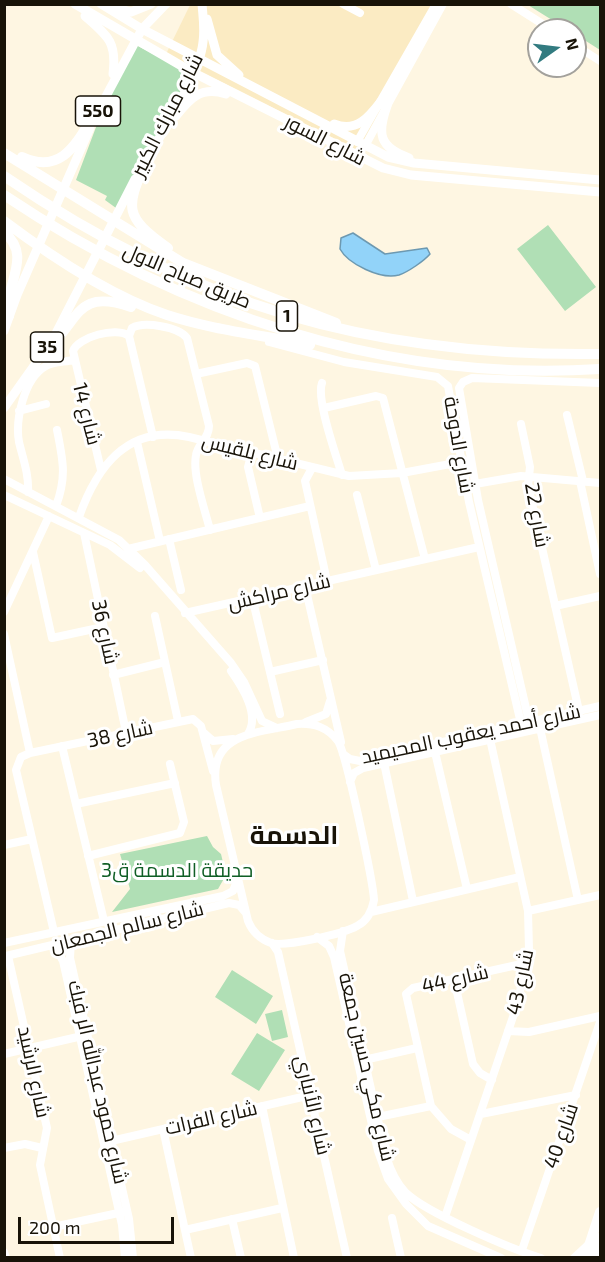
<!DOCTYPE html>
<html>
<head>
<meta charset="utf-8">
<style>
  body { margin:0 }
  #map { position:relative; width:605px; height:1262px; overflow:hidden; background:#fef6e2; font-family:"Exo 2",sans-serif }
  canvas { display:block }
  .frame { position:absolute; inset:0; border:6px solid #181308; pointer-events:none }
  .north { position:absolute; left:527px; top:18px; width:60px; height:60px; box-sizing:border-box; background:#fff; border:2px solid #a3a19c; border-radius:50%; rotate:76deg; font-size:16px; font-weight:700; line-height:24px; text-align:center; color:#181308 }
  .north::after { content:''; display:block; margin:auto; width:21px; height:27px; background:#327b80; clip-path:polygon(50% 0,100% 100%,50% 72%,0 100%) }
  .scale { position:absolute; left:18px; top:1217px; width:156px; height:27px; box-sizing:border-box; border:3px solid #181308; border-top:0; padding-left:8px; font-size:18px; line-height:21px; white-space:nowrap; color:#181308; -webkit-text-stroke:4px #fff; paint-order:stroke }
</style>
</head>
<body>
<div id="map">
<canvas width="605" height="1262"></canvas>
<div class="frame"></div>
<div class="north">N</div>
<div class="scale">200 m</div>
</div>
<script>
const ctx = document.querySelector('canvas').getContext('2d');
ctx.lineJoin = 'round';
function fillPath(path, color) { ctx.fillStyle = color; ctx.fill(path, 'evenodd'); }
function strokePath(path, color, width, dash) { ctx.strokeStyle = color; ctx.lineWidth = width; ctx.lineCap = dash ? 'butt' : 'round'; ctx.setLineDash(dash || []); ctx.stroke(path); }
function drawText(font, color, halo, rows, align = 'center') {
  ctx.font = font + ' "Exo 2",Cairo,sans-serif'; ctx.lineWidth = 6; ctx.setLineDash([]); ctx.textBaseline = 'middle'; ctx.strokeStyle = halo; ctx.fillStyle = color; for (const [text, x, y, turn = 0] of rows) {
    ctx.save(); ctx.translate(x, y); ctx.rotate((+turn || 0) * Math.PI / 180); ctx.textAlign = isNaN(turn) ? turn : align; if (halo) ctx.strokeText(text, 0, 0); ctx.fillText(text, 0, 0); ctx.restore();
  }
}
fillPath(new Path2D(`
  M190,5H440L359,151L166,54Z`), '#fbebc3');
fillPath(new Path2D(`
  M528,5H600V50L575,34V30H568Z
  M136,45L191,74L116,208L105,200L107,196L76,180L104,106Z
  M548,225L596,287L565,311L517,249Z
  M207,836L213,847L221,854L226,875L218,889L112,912L130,889L120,854Z
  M232,970L273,996L256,1024L215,997Z
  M282,1010L288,1037L272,1041L265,1014Z
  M257,1033L285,1050L259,1091L231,1074Z`), '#b0dfb5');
const water = new Path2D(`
  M353,233L385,254L427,248L430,254C424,261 408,272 399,275C381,280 348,264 340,249L341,238Z`);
fillPath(water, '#92d3f9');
strokePath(water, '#6d99b1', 1.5);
strokePath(new Path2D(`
  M343,4L360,13
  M511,4L552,30
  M575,45L600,61
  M357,142L436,4
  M365,146L443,4
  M129,336L132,328C144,321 179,327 187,338L209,426C209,439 198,443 196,455C192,474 205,510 210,530
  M129,336L153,437
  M269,342L344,362L437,377L448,386L469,502L523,732
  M196,374L247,363L255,366L278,459
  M322,383C316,399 336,455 342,475
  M324,408L376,396L383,398L425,559
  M19,411L46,404
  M567,415L583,481
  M521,424L530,467L528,486L579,711
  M137,442L160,541
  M252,452L248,467L260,518
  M312,468L305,481L327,581
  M101,470L73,351C78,337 117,326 129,336
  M4,479L119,540L145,565L231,663L244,682L262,721L277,728
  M580,481L600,574
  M475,484L521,476L600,483
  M28,492C29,474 23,459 19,442C15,420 24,378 46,366C53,362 65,362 73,360
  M4,495L110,545L140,568
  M357,495L376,570
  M56,506C67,476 63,461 57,430
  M79,517C97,466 128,424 189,437L349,476L402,473L461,462
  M84,533L126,732
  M169,539L181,590
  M128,549L310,506
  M33,552L52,638L103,627
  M305,586L341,742
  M252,597L280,714
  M555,606L600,596
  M4,612L49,516
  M185,613L479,547
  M155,616L178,721
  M4,634L30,753
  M231,671C243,688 260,715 248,734
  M270,672L323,660
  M113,675L165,662
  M306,722L326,714L330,701
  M297,724C314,723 327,727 338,741C346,753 373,881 374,900C372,911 367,921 357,926C343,934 285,947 271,943C260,939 252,931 248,921L216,785C208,732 260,733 297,724Z
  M540,728L578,900
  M531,730L478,500L459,388L463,382L472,378L600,383
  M204,733L213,741L233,739
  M62,746L104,921
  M435,752L467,889
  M343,754L350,759L360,761L600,706
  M384,763L413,901
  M350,782L354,773L363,768L600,715
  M76,804L175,783
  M4,845L32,839
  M88,856L180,833L184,822L170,764
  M528,911L600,895
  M371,912L520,877
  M343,931L340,951L386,1156C390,1169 396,1183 406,1193C427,1213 511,1249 541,1258
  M54,932L16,770L21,757L30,753L193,719L201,726L213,771
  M317,937L329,946L334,957L378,1151L388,1179L406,1204L428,1226L501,1258
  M71,941L70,958L129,1219L133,1258
  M4,943L223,896L233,891L237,881
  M272,943L278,952L347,1258
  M54,945L63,961L122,1225L125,1258
  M6,956L229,903L239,905L245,912
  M8,956L47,1128L40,1165L60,1258
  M454,979L473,1064L480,1073L492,1080
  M508,1031L529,1032L600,1016
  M4,1054L82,1036
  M364,1060L417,1048
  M262,1106L294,1258
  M481,1114L576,1095
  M373,1118L431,1106
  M163,1129L191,1258
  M471,1140L451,1129L431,1106L406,994L413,988L526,963
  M111,1141L311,1095
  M4,1148L25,1144L42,1148
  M445,1217L517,1005L529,950L528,911L490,739
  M392,1218L401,1258
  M232,1219L241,1258
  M53,1227L123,1212
  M185,1230L282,1208
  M522,1250L600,1022
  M4,1252L6,1258
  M574,1258L588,1245`), '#fff', 8);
strokePath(new Path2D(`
  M75,4L192,72L383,168L411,175L600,192
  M101,4L142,29L388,157L414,163L600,180
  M113,7L131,12L151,4
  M85,16C108,36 117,42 113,74
  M207,19L217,55L239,75
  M387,106C377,134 379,147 409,158
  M97,113L142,29L166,4
  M176,116C190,98 201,86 226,94
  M334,124C357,133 369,117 382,100
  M145,162C162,133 200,74 203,42C205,29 203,17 202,4
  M4,331L17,295L90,128
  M4,408L53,339L135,179`), '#fff', 9);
strokePath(new Path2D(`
  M4,153L183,263L336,323
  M22,157C66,177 79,136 100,106
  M147,158C127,207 121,215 168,248
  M4,176C194,306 371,357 600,354
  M4,195C180,313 387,383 600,369
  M4,221C52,257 110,296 167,315C213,330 262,335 310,345
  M4,232C34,257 3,285 9,316
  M46,350C81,320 75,288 131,307
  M585,1258L600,1212
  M594,1258L600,1238`), '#fff', 10);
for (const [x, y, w] of [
  [98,111,45],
  [287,316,21],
  [47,347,33]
]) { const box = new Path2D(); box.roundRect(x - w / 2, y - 15, w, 30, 4.5); ctx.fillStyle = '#fff'; ctx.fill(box); strokePath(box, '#181308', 1.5); }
drawText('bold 18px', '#181308', null, [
  ["550",98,111],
  ["1",287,316],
  ["35",47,347]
]);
drawText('20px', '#181308', '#fff', [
  ["شارع مبارك الكبير",167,115,-63],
  ["شارع السور",325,140,27],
  ["طريق صباح الاول",187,276,23],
  ["شارع 14",87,414,76],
  ["شارع الدوحة",459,445,80],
  ["شارع بلقيس",250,452,14],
  ["شارع 22",537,515,80],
  ["شارع مراكش",279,592,-13],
  ["شارع 36",105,632,78],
  ["شارع 38",120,734,-12],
  ["شارع أحمد يعقوب المحيميد",471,734,-12],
  ["شارع سالم الجمعان",127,927,-14],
  ["شارع 44",455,979,-13],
  ["شارع 43",520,982,-78],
  ["شارع مكي حسين جمعة",367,1067,77],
  ["شارع الرشيد",34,1072,78],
  ["شارع حمود عبدالله الر فبك",98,1082,77],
  ["شارع الأنباري",313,1105,77],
  ["شارع الفرات",211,1118,-13],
  ["شارع 40",561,1136,-71]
]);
drawText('20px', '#0f5e25', '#fff', [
  ["حديقة الدسمة ق3",177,870]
]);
drawText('bold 26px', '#181308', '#fff', [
  ["الدسمة",294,835]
]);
</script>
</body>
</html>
